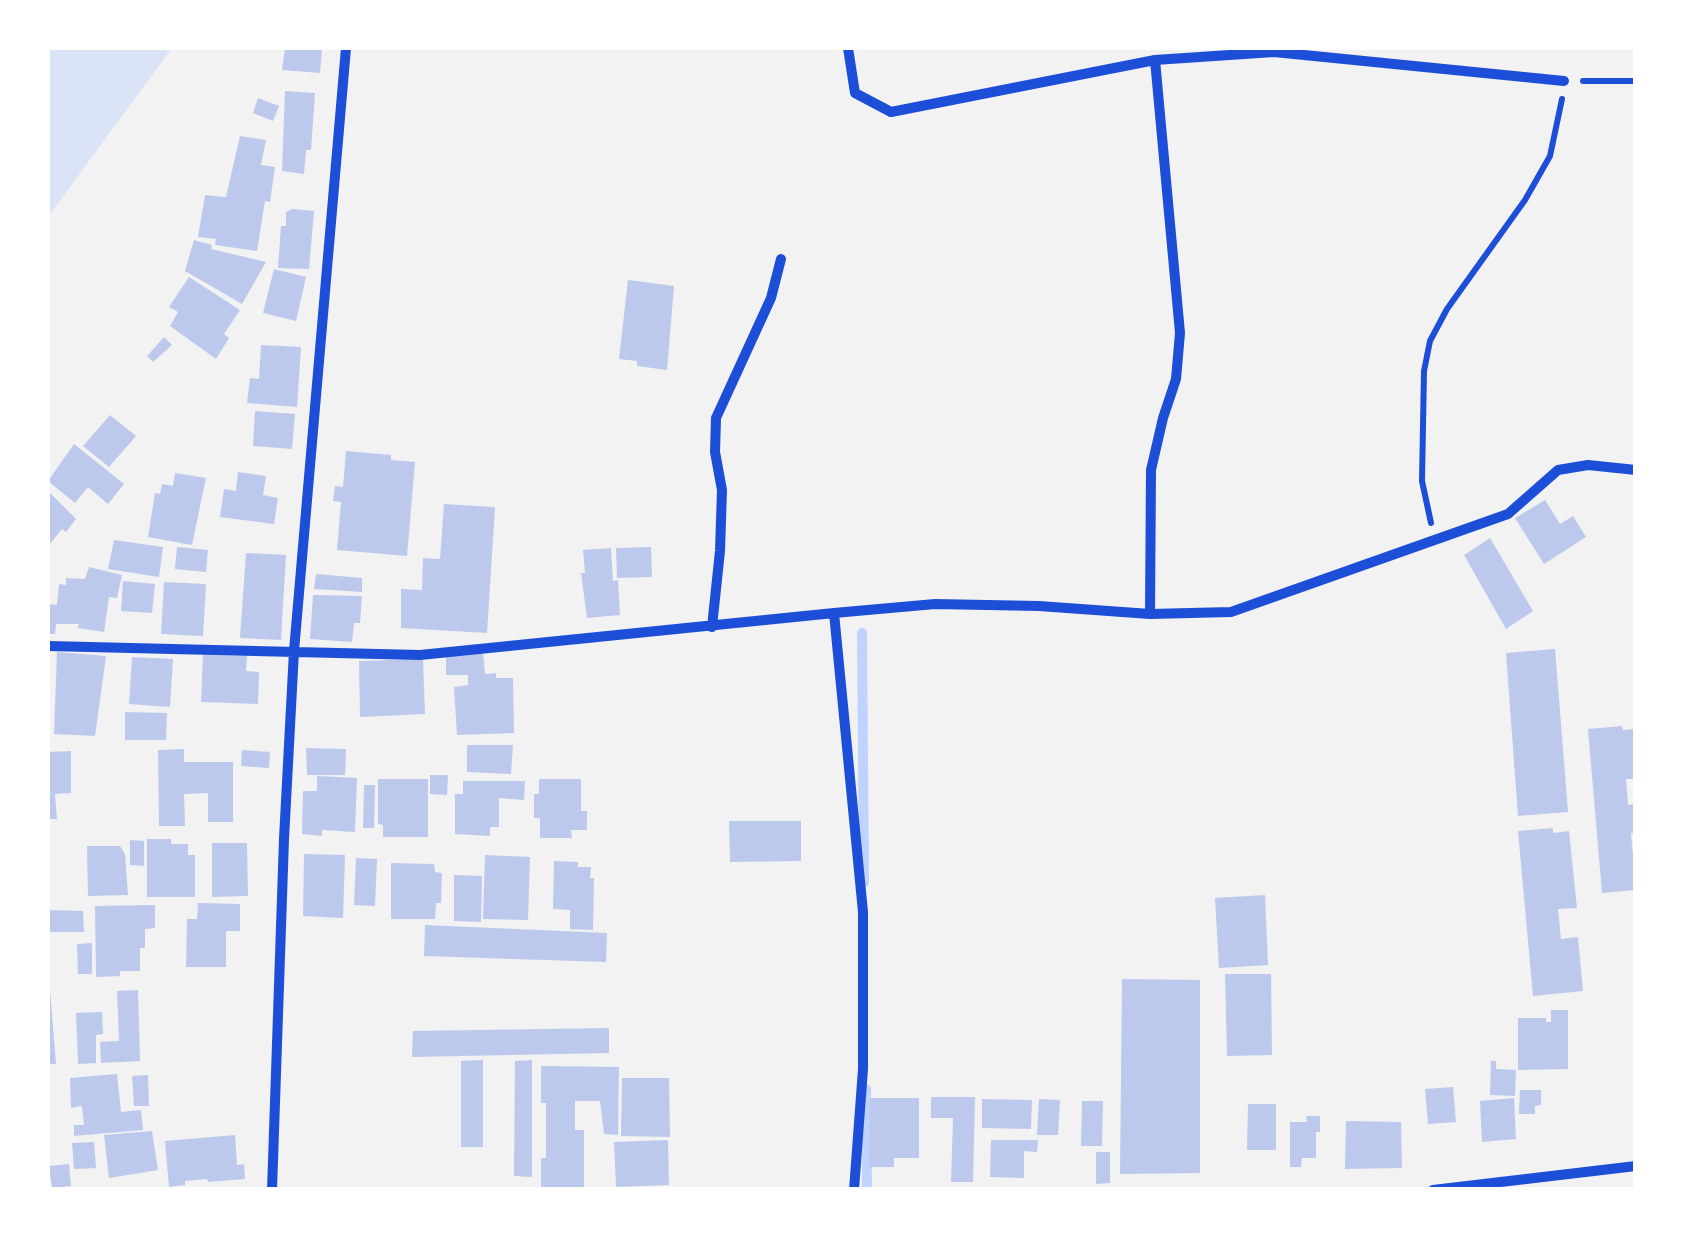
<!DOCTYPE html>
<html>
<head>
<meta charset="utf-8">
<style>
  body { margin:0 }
  #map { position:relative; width:1683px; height:1237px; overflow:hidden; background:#f2f2f2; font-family:"Zilla Slab",serif }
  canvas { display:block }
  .frame { position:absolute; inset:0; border:50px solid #fff; pointer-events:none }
</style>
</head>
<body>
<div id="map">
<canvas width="1683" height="1237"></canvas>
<div class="frame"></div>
</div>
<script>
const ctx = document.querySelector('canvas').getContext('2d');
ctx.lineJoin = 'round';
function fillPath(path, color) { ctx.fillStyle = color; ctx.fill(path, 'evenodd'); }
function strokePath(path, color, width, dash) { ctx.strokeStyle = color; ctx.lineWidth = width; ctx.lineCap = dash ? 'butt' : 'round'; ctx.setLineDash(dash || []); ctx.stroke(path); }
fillPath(new Path2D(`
  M48,48H172L48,217Z`), '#dbe4f7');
strokePath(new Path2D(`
  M862,633L864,882
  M866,1089L867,1190`), '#bfd3fe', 10);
fillPath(new Path2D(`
  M285,48H322L320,73L282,70Z
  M285,91L315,93L311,150H306L304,174L282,171Z
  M258,98L279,106L273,121L253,113Z
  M240,136L266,140L261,165L275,167L270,202L265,201L257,251L215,245L216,239L198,237L205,195L226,197Z
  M292,209L314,211L309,269L278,268L281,226H286V212Z
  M194,240L212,245L211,249L266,262L242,304L185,271Z
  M274,269L306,277L296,321L263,313Z
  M189,277L240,310L224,334L229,338L216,359L170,326L178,312L169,307Z
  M628,280L674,286L667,370L637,366V361L619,359Z
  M164,337L172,345L153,362L147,356Z
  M261,345L301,347L297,407L247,403L250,378L259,379Z
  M255,411L295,414L292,449L253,446Z
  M110,415L136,436L109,467L83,446Z
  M74,444L124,484L108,504L88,487L75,503L48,481Z
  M346,451L391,455V460L415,462L407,556L337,550L341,502L333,501L335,486L343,487Z
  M238,472L266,476L263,495L278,498L274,524L220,517L224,489L236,491Z
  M175,473L206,478L192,545L148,537L155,493L160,494L162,484L173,486Z
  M48,491L76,519L66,532L62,529L48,546Z
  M1545,500L1560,524L1573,516L1586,537L1544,564L1515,518Z
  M444,504L495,507L487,633L401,628V589L422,590L423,558L440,559Z
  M1490,538L1533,611L1506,629L1464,555Z
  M114,540L163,547L159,577L108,569Z
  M177,547L208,550L206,572L175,569Z
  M651,547L652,577L617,578L616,548Z
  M611,548L613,581L618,580L620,615L587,618L581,573H585L583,550Z
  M246,553L286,555L281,640L240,638Z
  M89,567L122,575L117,598L109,597L104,632L78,628L79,624H56L55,634H48V604L57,605L59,584L66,585V578L85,579Z
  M316,574L362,578V592L314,589Z
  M123,581L155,584L152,613L121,611Z
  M164,582L206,584L203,636L161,634Z
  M313,595L362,596L360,623H354L352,642L310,639Z
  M1555,649L1568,812L1518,816L1506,653Z
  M57,652L106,656L95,736L54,734Z
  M446,652H483L485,674L496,673V678H513L514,733L457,735L454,687L468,685V675H446Z
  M203,655L247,656L246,671L259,672L258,704L201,702Z
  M132,657L173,659L170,707L129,704Z
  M423,659L425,714L360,717L359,661Z
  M125,712L167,713L166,740H125Z
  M1622,726L1623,730L1636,729V779H1626L1628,805L1636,804V833H1631L1636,890L1602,893L1588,729Z
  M467,745H513L511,774L467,772Z
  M306,748L346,749L345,775H307Z
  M184,749V762H233V822H208V793L184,794L185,826H159L158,750Z
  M242,750L270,752L269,768L241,766Z
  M71,751V793L55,794L57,819H48V752Z
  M430,775H448L447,795L430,794Z
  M317,776L357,778L355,832L322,830V836L302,834L303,791H317Z
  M378,779H428V837H383V825L378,824Z
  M539,779H581V811H587V830H571L572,838H540V818H534V794H539Z
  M463,781H525L524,800L499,798V827H490V836L455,834V794H463Z
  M364,785H375L374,828H363Z
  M729,821H801V861L730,862Z
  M1553,828V833L1569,831L1577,908L1558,909L1561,939L1578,937L1583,991L1533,996L1518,831Z
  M147,839H171V844H188V855H195V897H147Z
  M130,840L144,841V866L130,865Z
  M212,843H247L248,896L212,897Z
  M87,846H120L125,854L128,895L88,896Z
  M304,854L345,855L343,918L303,916Z
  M485,855L530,857L528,920L483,919Z
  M356,858L377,859L375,906L354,905Z
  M554,861L578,862V867H591L590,878H594L593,930L570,929V910L553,909Z
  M391,863L434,864L435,872L442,873L441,903H436L435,919H391Z
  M454,875L482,876L481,922L454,921Z
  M1265,895L1268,965L1219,968L1215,898Z
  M198,903L240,904V931H226V967H186L187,919H197Z
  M155,905V928L145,929V948H140V971H120V976L96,977L95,906Z
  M48,910L83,911L84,932H48Z
  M425,925L607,933L606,962L424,956Z
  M92,943V974H78L77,944Z
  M1225,974H1271L1272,1055L1227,1056Z
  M1122,979L1200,980V1173L1120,1174Z
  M48,990H50L56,1064H48Z
  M138,990L140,1061L101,1063L100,1042L119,1041L117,991Z
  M1551,1010H1568V1069L1518,1070V1018H1546V1022H1551Z
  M102,1012L103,1034L96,1035V1063L78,1064L76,1013Z
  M609,1028V1053L412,1057L413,1031Z
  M483,1060V1147H461V1061Z
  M532,1060V1177L514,1176L515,1061Z
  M1491,1061H1496V1069L1516,1070L1515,1096L1490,1095Z
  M541,1066L619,1067L618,1135L604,1134L600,1101H575V1130H584V1187H541V1158H546V1103H541Z
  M117,1074L121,1112L141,1110L143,1130L74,1136V1125H84L82,1106L71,1108L70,1078Z
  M148,1075L149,1106H134L132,1076Z
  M622,1078H669L670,1137L621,1136Z
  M1453,1087L1456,1122L1428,1124L1425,1089Z
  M1520,1090H1541V1105L1535,1106V1114H1519Z
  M931,1097H975L973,1182H951L953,1118H931Z
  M870,1098H919V1158H894V1167H869Z
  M1514,1098L1516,1139L1482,1142L1480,1101Z
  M982,1099L1032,1100L1031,1129L982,1128Z
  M1039,1099L1060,1100L1058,1135H1037Z
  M1082,1101H1103L1102,1146H1081Z
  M1248,1104H1276V1150H1247Z
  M1306,1116H1320V1132H1316V1158H1302L1301,1167H1290V1122H1307Z
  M1346,1121L1401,1122L1402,1168L1345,1169Z
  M152,1131L158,1170L109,1178L104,1135Z
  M235,1135L237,1165L244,1164L245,1179L208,1182L207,1179L185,1181V1185L169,1187L165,1141Z
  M668,1140L669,1185L616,1187L614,1142Z
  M991,1140H1038L1037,1152L1024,1151V1178L990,1177Z
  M94,1142L96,1168L74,1169L72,1143Z
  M1096,1152H1110V1183L1096,1184Z
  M69,1164L71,1186L52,1188L49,1166Z`), '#bdc9ec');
strokePath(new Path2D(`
  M1583,81H1636
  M1431,523L1422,481L1424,371L1430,341L1447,309L1525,200L1550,156L1562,99`), '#1d4ed8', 6);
strokePath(new Path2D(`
  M848,48L855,93L891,112L1155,60L1274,52L1564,81
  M1150,614L1151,470L1163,418L1176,379L1180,333L1155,60
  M712,627L720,551L722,490L715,452L716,418L771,298L781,259
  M48,646L420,655L834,613
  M272,1190L284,839L294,651L346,48
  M854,1190L863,1069V912L834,613L935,604L1039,606L1150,614L1231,612L1508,514L1558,470L1588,465L1636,470
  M1433,1190L1636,1166`), '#1d4ed8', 10);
</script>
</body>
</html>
